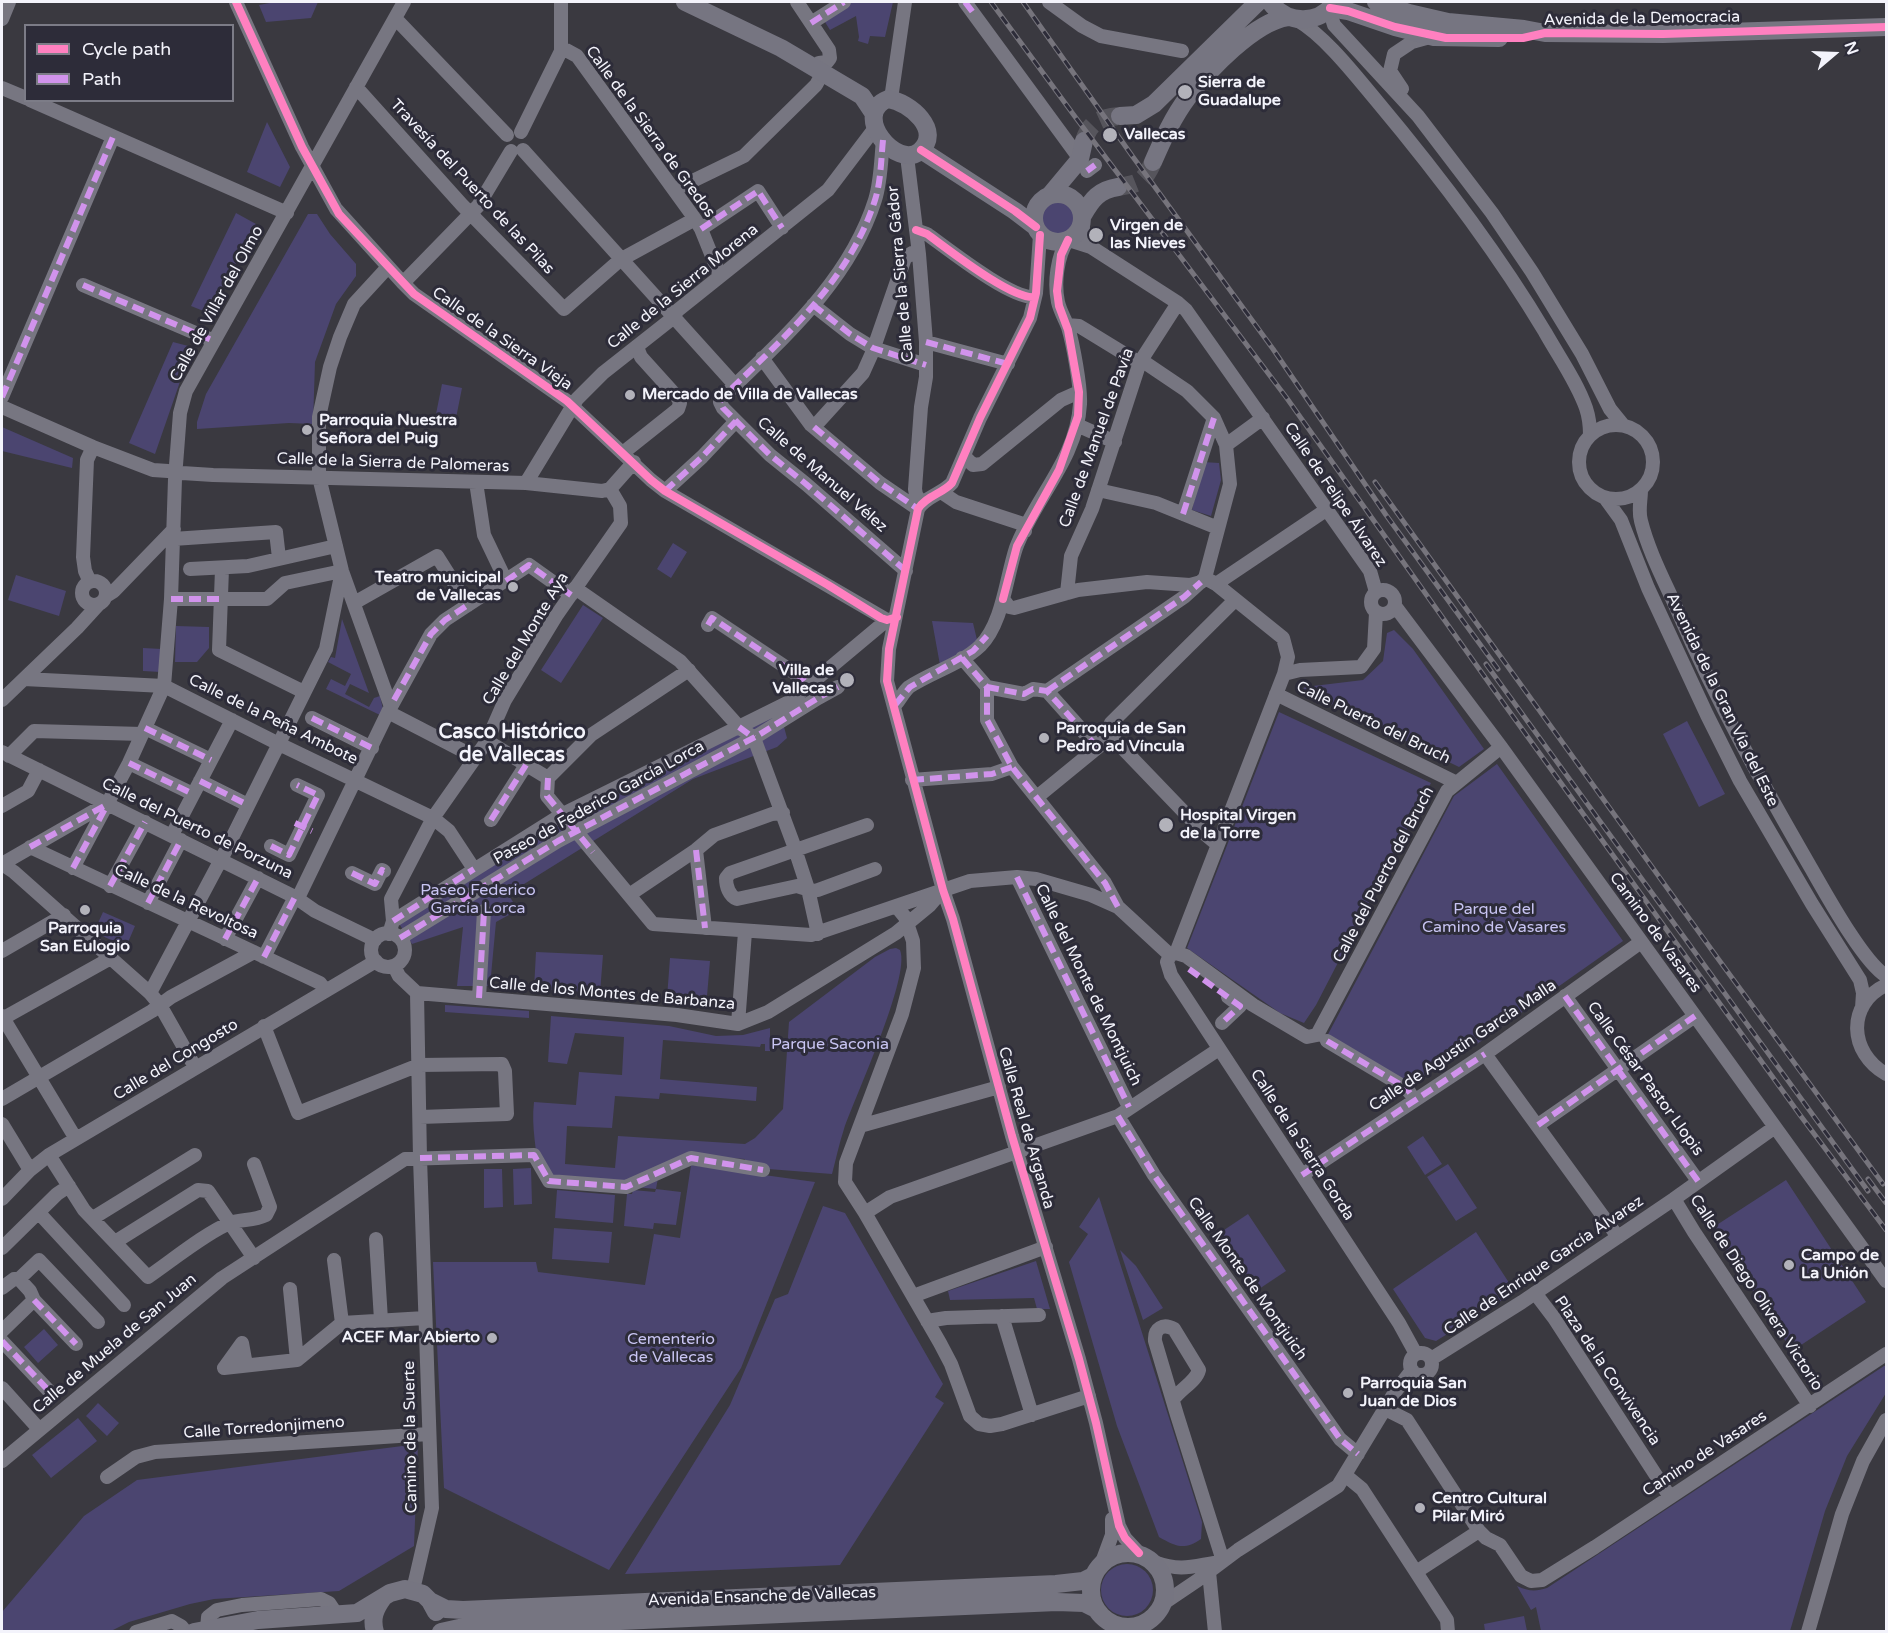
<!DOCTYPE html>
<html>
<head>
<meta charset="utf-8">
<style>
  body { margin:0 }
  #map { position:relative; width:1888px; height:1633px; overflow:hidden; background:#3a3940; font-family:"Varela Round",sans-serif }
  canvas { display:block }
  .frame { position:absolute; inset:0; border:3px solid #f3f3fb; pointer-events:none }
  .legend { position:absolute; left:24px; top:24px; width:210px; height:78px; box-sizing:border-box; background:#2d2c39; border:2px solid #7c7c87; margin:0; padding:8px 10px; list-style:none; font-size:18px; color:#f3f3fb }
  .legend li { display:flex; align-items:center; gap:12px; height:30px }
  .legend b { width:30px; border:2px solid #7c7c87 }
  .north { position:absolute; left:1804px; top:24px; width:60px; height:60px; -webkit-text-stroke:4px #2d2c39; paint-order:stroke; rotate:71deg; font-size:16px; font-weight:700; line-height:24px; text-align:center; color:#f3f3fb }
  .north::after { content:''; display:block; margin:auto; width:21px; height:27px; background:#f3f3fb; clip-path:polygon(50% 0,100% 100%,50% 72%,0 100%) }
</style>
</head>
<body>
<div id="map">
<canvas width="1888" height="1633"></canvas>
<div class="frame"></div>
<ul class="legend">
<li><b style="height:8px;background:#ff80c0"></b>Cycle path</li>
<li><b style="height:8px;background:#d193ec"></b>Path</li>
</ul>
<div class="north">N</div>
</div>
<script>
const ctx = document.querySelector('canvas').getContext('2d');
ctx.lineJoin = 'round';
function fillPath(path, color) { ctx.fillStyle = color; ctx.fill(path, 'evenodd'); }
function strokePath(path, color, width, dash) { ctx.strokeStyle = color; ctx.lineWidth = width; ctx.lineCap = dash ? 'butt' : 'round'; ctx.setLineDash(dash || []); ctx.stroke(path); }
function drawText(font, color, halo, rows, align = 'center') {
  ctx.font = font + ' "Varela Round",sans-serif'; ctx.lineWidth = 6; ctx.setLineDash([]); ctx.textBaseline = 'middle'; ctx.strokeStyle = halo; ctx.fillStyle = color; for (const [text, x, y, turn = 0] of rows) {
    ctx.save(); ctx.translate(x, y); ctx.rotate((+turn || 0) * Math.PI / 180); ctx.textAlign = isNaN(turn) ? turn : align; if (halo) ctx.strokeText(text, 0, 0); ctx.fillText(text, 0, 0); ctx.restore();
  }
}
fillPath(new Path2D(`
  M275,2H318L311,18L266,22L259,5Z
  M840,2H893L885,37L870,36L868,44L858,41L859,37L856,16L830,30L820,14Z
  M267,122L290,167L280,187L247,172Z
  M1042 218a16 16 0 1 1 32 0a16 16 0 1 1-32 0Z
  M236,213L256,224L211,314L191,306Z
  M308,214H317L330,234L356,264V276L336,304L315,362L313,424L289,423L197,429V422L206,394Z
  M173,342L192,347L155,454L129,443Z
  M442,384L462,388L455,423L435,419Z
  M2,427L73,458L72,468L2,451Z
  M1203,462L1219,463L1221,480L1211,516L1192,510Z
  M673,543L687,552L671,578L657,569Z
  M16,575L66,591L59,616L8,600Z
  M583,605L603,618L561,683L541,670Z
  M342,619L369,693L350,684L345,694L369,707L374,698L380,696L383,709L380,715L326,689L331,679L345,686L351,674L328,662L331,657L335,658Z
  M932,621L973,623L978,644L940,665Z
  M176,626L209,627V648L197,662H175Z
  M1394,630L1413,649L1484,749L1459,767L1302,690L1305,687L1363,680L1383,661L1387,633Z
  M143,648L162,649L161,672L143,671Z
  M780,712L787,738L777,747L693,779L508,894L518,910L496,922L490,986H457L463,927L412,944L398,922L563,814Z
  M1279,712L1431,783L1316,1005L1304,1023L1280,1013L1187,948Z
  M1687,721L1725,794L1699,807L1663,734Z
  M1497,764L1623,941L1477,1044L1406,1088L1325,1040L1454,796Z
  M103,912L135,926L126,947L94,932Z
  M896,948L900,950C911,976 855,1097 844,1129C839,1144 836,1159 832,1174L743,1167L745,1159L684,1155L660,1167L656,1189L681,1192L676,1225L654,1223L653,1229L624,1226L627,1194H632L633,1190L655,1192L656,1189L625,1186V1182L539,1177C537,1151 531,1128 534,1102L576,1105L579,1072L622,1075L624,1037L575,1033L567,1064L548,1062L551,1016L669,1026L716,1036L743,1035L770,1028V1051H765V1044H761L760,1047L663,1040L660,1079L757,1087L756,1101L660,1093L659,1099L615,1096L612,1128L567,1126L565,1164L615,1168L618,1136L745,1144L755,1138L783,1109L789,1022L875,957L890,949Z
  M536,952L603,955L600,993L534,989Z
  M670,958L710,961L707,996L667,998Z
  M445,1005L529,1011V1018L445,1012Z
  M1423,1136L1442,1164L1425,1175L1407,1147Z
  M1448,1164L1477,1208L1456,1221L1427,1177Z
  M691,1165L815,1182L741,1368L609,1570L444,1488L433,1262H536L538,1272L645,1285L654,1234L680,1238Z
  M531,1168L532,1204L514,1205L513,1169Z
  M484,1169H502L503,1207L484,1208Z
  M1786,1180L1866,1302L1792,1351L1712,1228Z
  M557,1190L615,1195L613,1223L555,1218Z
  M1099,1197L1202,1522L1201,1539C1184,1551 1175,1546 1159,1537L1117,1426L1069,1262L1088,1234L1079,1227Z
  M823,1206L845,1213L943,1384L935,1397L944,1403L840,1565L625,1574L730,1405L775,1299L788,1294Z
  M1248,1214L1286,1271L1256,1291L1218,1234Z
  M554,1228L612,1232L609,1263L552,1259Z
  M1476,1232L1515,1292L1436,1341L1425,1338L1393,1289Z
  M1120,1250L1136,1266L1163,1308L1143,1320Z
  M1036,1261L1050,1309H1037L1034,1298L950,1300L948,1291Z
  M44,1329L58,1345L38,1363L24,1347Z
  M1884,1366H1886V1393L1847,1456L1825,1511L1790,1631H1541L1536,1607L1531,1610L1517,1586C1528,1591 1535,1592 1547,1588Z
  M98,1403L119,1423L107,1436L86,1416Z
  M78,1418L97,1441L51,1478L32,1455Z
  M418,1444L414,1546L339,1591L214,1599L190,1604L129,1622L111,1631H2V1612L84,1516L137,1480Z
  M1101 1590a26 26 0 1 1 52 0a26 26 0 1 1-52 0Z
  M1524,1616L1527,1631H1485L1484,1624Z`), '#4b4570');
strokePath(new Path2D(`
  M1084,141C1090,121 1100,118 1120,116
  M1118,187C1139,184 1144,182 1153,162`), '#56555c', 18, [18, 9]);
strokePath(new Path2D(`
  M236,2L302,147L336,209L403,283L414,294L567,401L651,480L665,491L887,620
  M797,2L829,50L830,58L827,62L819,63
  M965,2L1080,159
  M1049,2L1082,26L1101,36L1182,51
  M1329,9L1334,25L1418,116L1492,213L1532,272L1582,354L1610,409L1623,425
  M395,18L507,135
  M2,19L9,2
  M1297,20C1325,36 1355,75 1376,100C1438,174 1496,250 1545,332C1559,357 1577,382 1586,408C1589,417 1590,426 1590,435
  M811,23L844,2
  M561,51L566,50L577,56L695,219L701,229L720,276
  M356,87L462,205L564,309L620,260L695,219
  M2,88L26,98
  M1402,89L1390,71L1394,54L1412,42L1430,37
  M891,99L905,2
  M30,100L287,213
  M521,132L561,51V2
  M883,140C881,160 881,181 875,200C849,282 782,339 722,398L720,402L723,408L770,455L806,484L906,571
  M523,150L735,385
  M907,156L919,254L926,342V377L921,407L915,489L916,495L922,503
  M1087,171L1095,165
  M674,190L744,156L816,85L822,74
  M1082,222L1084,235L1091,247
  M701,229L758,191L782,228
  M916,230L927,234C948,249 1012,300 1035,297
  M1040,235L1036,293L1030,318L980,418L952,483C942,494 926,496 918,509L889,649L887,681L943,890L953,919L1012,1136L1079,1359L1096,1423L1119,1526L1125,1538L1139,1553
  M1069,240L1091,247L1178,303L1186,310L1370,571L1376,592
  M388,267L354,304L340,337L330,367L319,417V477L342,571L391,707
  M403,283L478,206L511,151
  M83,285L214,341
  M813,305L850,334L873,348L926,365
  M926,342L1008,364
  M762,358L811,425L880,483L918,509
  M2,397L113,137
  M2,407L93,447L153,470L168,471
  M1579 462a37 37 0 1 1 74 0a37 37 0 1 1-74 0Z
  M1077,425L1115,442
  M814,427L863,373L872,353L905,258L912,253L919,254
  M1226,445L1263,418
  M624,452L678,409L680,403L678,398L641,357L637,347
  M964,456L973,465L982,464L1061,400L1079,392
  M176,465L180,413L186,391L404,2
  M182,473L213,475L526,483L602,491L610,489L634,462
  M476,482L484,535L506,581
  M526,483L577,399L603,373L669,321L678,310L828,190L875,128
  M1098,490L1156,503L1218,528
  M1641,490C1641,500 1638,511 1641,521C1649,553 1666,584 1679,614C1717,702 1763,785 1811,868C1826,894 1863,962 1886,976
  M665,491L702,457L736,421
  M941,492L956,502L1023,524L1025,531
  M1605,498L1621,520L1648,588L1707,715L1740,781L1812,904L1860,980L1863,993L1862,1008
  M1183,514L1214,418
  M173,539L276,532L279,558
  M190,569L248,566L336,546
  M222,569L219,650L304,692
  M82 593a12 12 0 1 1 24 0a12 12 0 1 1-24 0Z
  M90,582L85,571L83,557L87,460L93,447
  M1216,584L1326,510
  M575,588L680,661L739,727L754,738L793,843L808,889L818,934
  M1371 602a12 12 0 1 1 24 0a12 12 0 1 1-24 0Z
  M1067,593L1071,556L1092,509L1140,362L1178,303
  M106,596L114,591L174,529
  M1003,599L1009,607L1014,608L1078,590L1147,582L1190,585L1201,582
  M354,603L437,556L468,605
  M1395,606L1501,747L1886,1281
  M708,625L712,618L802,678L815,692
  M962,658L987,687V720L1012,767L1105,883L1118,907L1170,955L1176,953L1186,956L1253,1005L1307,1037L1317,1035L1447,791L1501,747
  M1284,674L1300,670L1361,667L1374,649L1376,613
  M24,679L164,686L279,744L433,818L449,831L474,869
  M987,687L1024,694L1033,689L1047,691L1097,747
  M1047,691L1184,597L1205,578L1230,484L1226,445L1214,418L1187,391L1147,364L1133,359L1084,329L1079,326L1067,325
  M1276,694L1457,783
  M2,700L77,628L98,605
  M895,705C901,699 903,692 909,687C932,672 961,664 980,646C1003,623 1006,578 1016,548C1034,499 1077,459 1080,404C1081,387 1073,344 1068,327C1065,319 1060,311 1058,302C1054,283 1057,256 1068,240
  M388,712L475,757
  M312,718L372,748
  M145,728L211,760
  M1108,733L1205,834L1217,844
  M487,741L548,778
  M2,752L295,897L315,911L375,940
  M9,756L34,731L142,734
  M129,763L193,794
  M548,778L547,796L653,924L811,935L970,881L1017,877L1036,879L1091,895L1118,907
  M548,778L591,735L689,670
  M912,780L992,774L1012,767
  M200,781L248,805
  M1037,797L1103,743L1106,738L1111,723L1234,601
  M2,806L28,791L39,770
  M491,820L526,765
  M867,825L730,873L726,878C726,886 729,896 737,899L797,886L813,891L818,890L875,869
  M172,835L232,720
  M271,846L289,855L318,795L297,785
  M30,847L320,983L325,990
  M696,850L705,928
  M2,864L14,872L150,993L160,1005L195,1067
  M2,864L106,804
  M73,868L129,763L164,686L171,599L175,479
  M352,873L375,884L382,870L384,871
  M1017,877L1129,1107
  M110,886L145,822
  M629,895L696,850L714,835L772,814L783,813
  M298,898L388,712L431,634L445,620L529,565L571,595
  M148,903L181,840
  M896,906L905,917L913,941L914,968L902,1014L846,1163L845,1182L865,1213L940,1343L951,1364L970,1416L979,1424L990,1426L1002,1424L1089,1396
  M393,921L563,814L789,702L887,620L892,619
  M371 950a17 17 0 1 1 34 0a17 17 0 1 1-34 0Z
  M389,934L393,921L391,899L433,818L487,741L505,700L556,616L621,523L620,506L610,489
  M400,938L558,841L757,736L818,698L838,687
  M225,939L258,878
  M2,951L64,915
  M1176,953L1284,674L1288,657L1283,638L1216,584L1205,578
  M1170,955L1167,962L1171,975L1399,1323L1416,1354
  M264,957L295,897
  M394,966L399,976L417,993L420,1158L432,1508L413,1590
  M1886,985C1846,1004 1849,1053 1886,1074
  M150,993L226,850L326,649L342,571L285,583L267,599H171
  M417,993L677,1015L738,1024L768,1012L896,933L930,905L943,890
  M1565,996L1698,1181
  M479,998L484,911
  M2,1016L76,1139
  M2,1022L9,1015L111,958
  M1222,1023L1240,1006L1228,997
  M738,1024L745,932
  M264,1026L298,1113L419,1065L502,1064L505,1071L507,1114L420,1117
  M1327,1041L1406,1088L1410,1093
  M1485,1054L1618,1237
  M2,1099L152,1011L171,997L254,952
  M1118,1116L1154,1175L1340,1439L1358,1454
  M2,1124L30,1170
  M1538,1125L1695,1016
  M860,1126L999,1087
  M49,1155L84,1210L148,1277C170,1262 207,1232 230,1223C242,1219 254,1221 266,1215L270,1207L254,1164
  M1302,1175L1485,1054L1641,942
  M2,1199L30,1170L49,1155L376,961
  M1674,1199L1694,1232L1810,1406
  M39,1213L124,1305
  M865,1213L890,1197L1118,1116L1219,1049
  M93,1218L195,1155
  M376,1239L381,1320
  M115,1242L198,1190L208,1191L254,1258
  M2,1248L57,1194L69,1186
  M334,1260L342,1323
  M19,1279L39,1260L98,1322
  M2,1288L14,1279H19L30,1291L34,1300L2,1331
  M290,1289L297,1360
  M1535,1293L1554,1318L1670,1497
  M913,1296L1046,1247
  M34,1300L76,1344
  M1002,1316L1032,1415
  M927,1321L946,1318L1039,1315
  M2,1341L49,1391
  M1410 1364a11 11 0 1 1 22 0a11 11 0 1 1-22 0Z
  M1431,1359L1522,1302L1674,1199L1775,1127
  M224,1368L297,1360L342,1323L425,1318
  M224,1368L242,1343L246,1365
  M2,1388L39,1429
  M1173,1400C1180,1389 1196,1382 1199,1370L1174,1329C1163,1323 1154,1328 1155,1341L1177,1415L1223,1561
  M2,1461L222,1278L405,1159L534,1155L549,1181L626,1187L691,1158L763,1170
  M1345,1475L1362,1489L1416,1572L1479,1531L1407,1420L1385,1409
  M107,1477L136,1457L155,1452L429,1434
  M1479,1531L1486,1538L1500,1545L1521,1576L1531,1581L1542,1580L1595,1547L1886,1354
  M1154,1562C1183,1572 1192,1566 1220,1562
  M1101,1565L1112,1535V1519
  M1209,1572L1215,1632
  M1416,1572L1447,1620L1448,1632
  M1161,1605L1198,1580L1238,1550L1338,1486L1395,1392L1412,1370
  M207,1629L208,1617L217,1610L242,1605L321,1599L329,1603L337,1615
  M136,1632L172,1621L181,1626L186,1632
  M1808,1632L1842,1514L1863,1461L1886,1420`), '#777681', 14);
strokePath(new Path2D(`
  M685,2L781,48L862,96L874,114
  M1270,2C1286,24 1319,26 1335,2
  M1376,2L1409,13L1448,22L1524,29L1545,33L1663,34L1886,27
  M1330,8L1348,11L1395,27L1434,37L1499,38
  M888,99C910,102 943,131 920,151C897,171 850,114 888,99Z
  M1120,116L1136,115L1154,104L1258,2
  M921,150L1015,211L1036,227
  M1153,162C1163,139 1173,117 1188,97C1209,70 1254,22 1288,17
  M1034 218a24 24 0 1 1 48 0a24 24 0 1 1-48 0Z
  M1050,195L1080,159L1084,141
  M1083,215C1092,199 1099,190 1118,187
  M1091 1590a37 37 0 1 1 74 0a37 37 0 1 1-74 0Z
  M430,1601L446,1609L463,1610L1056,1584L1083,1581L1093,1576
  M194,1632L258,1620L357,1613L390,1593L405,1589L423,1594L430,1601L436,1612
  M375,1632C371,1618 375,1609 383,1598
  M441,1632L459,1628L1057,1602L1084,1603L1096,1609`), '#767581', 18);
const rail = new Path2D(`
  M991,2L1076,118L1286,397L1499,697L1800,1115L1886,1230
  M1023,2L1133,157L1273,349L1386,515L1498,669
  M1375,482L1719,960L1883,1184
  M1486,664L1868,1191
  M1868,1179L1886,1203`);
strokePath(rail, '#76747c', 5);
strokePath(rail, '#2d2c39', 3, [9]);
strokePath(new Path2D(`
  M965,2L975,15
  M811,23L844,2
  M883,140C881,160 881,181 875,200C849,282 782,339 722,398L720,402L723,408L770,455L806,484L906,571
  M1087,171L1095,165
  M701,229L758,191L782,228
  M83,285L214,341
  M813,305L850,334L873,348L926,365
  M926,342L1008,364
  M2,397L113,137
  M814,427L880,483L918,509
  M665,491L702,457L736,421
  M1183,514L1214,418
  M506,581L529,565L571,595
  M171,599H222
  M708,625L712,618L802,678L818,698
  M962,658L987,687V720L1012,767L1105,883L1118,907
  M987,687L1024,694L1033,689L1047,691L1097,747
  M1047,691L1184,597L1201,582
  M394,700L431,634L445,620L468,605
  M895,705L910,687L973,651L987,636
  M312,718L372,748
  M739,727L754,738
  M145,728L211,760
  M129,763L193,794
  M548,778L547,796L593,852
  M912,780L992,774L1012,767
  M200,781L248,805
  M491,820L526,765
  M295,823L312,831
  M271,846L289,855L318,795L297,785
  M30,847L108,804
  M696,850L705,928
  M73,868L107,805
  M352,873L375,884L382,870L384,871
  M1017,877L1129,1107
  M110,886L145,822
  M148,903L181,840
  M393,921L474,869
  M400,938L558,841L757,736L818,698L838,687
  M225,939L258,878
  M264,957L295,897
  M1189,969L1240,1006L1222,1023
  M1565,996L1698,1181
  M479,998L484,911
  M1327,1041L1406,1088L1410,1093
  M1118,1116L1154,1175L1340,1439L1358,1454
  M1538,1125L1695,1016
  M420,1158L534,1155L549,1181L626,1187L691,1158L763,1170
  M1302,1175L1485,1054
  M34,1300L76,1344
  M2,1341L49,1391`), '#d193ec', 6, [12, 6]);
strokePath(new Path2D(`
  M236,2L302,147L339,214L414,294L567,401L651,480L665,491L828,585L881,618L887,620L897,617
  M1330,8L1348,11L1395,27L1446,38H1523L1545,33L1663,34L1886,27
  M921,150L1015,211L1036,227
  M916,230L927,234C948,249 1012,300 1035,297
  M1040,235L1036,293L1030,318L980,418L952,483C942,494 926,496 918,509L889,649L887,681L943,890L953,919L1012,1136L1079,1359L1096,1423L1119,1526L1125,1538L1139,1553
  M1003,599L1017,546L1059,470L1078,416L1079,392L1068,330L1059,306L1057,291L1061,255L1068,240`), '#ff80c0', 8);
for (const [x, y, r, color] of [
  [1185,92,8,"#b2b2ba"],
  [1110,135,8,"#b2b2ba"],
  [1096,235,8,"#b2b2ba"],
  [630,395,6,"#b2b2ba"],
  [307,430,6,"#b2b2ba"],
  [513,587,6,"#b2b2ba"],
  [847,680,8,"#b2b2ba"],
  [1044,738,6,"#b2b2ba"],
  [1166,825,8,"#b2b2ba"],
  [85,910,6,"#b2b2ba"],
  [1789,1265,6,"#b2b2ba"],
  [492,1338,6,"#b2b2ba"],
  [1348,1393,6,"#b2b2ba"],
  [1420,1508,6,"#b2b2ba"]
]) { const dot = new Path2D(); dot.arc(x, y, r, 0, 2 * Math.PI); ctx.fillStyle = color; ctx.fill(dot); strokePath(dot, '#2d2c39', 2); }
drawText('16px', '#f3f3fb', '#2d2c39', [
  ["Avenida de la Democracia",1642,19,-1],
  ["Calle de la Sierra de Gredos",650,132,54],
  ["Travesía del Puerto de las Pilas",472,187,47],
  ["Calle de la Sierra Gádor",901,274,-95],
  ["Calle de la Sierra Morena",683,287,-39],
  ["Calle de Villar del Olmo",217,304,-61],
  ["Calle de la Sierra Vieja",502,339,35],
  ["Calle de Manuel de Pavía",1097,438,-70],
  ["Calle de la Sierra de Palomeras",393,463,2],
  ["Calle de Manuel Vélez",822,475,41],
  ["Calle de Felipe Álvarez",1335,495,56],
  ["Calle del Monte Aya",526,639,-59],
  ["Avenida de la Gran Vía del Este",1722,700,64],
  ["Calle de la Peña Ambote",273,720,26],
  ["Calle Puerto del Bruch",1373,723,26],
  ["Paseo de Federico García Lorca",599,803,-29],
  ["Calle del Puerto de Porzuna",197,829,26],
  ["Calle del Puerto del Bruch",1384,875,-62],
  ["Calle de la Revoltosa",186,902,25],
  ["Camino de Vasares",1655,933,54],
  ["Calle del Monte de Montjuich",1088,985,64],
  ["Calle de los Montes de Barbanza",612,994,5],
  ["Calle de Agustín García Malla",1463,1046,-34],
  ["Calle del Congosto",176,1060,-31],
  ["Calle César Pastor Llopis",1645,1079,54],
  ["Calle Real de Arganda",1026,1128,74],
  ["Calle de la Sierra Gorda",1302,1145,57],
  ["Calle de Enrique García Álvarez",1544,1266,-34],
  ["Calle Monte de Montjuich",1247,1279,55],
  ["Calle de Diego Olivera Victorio",1756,1293,57],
  ["Calle de Muela de San Juan",115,1344,-40],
  ["Plaza de la Convivencia",1607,1371,56],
  ["Calle Torredonjimeno",264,1428,-4],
  ["Camino de la Suerte",411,1437,-91],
  ["Camino de Vasares",1705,1454,-33],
  ["Avenida Ensanche de Vallecas",762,1597,-2]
]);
drawText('bold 16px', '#f3f3fb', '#2d2c39', [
  ["Sierra de",1198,83],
  ["Guadalupe",1198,101],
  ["Vallecas",1124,135],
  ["Virgen de",1110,226],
  ["las Nieves",1110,244],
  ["Mercado de Villa de Vallecas",642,395],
  ["Parroquia Nuestra",319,421],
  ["Señora del Puig",319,439],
  ["Teatro municipal",501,578,"right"],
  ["de Vallecas",501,596,"right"],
  ["Villa de",834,671,"right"],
  ["Vallecas",834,689,"right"],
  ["Parroquia de San",1056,729],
  ["Pedro ad Víncula",1056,747],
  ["Hospital Virgen",1180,816],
  ["de la Torre",1180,834],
  ["Parroquia",85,929,"center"],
  ["San Eulogio",85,947,"center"],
  ["Campo de",1801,1256],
  ["La Unión",1801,1274],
  ["ACEF Mar Abierto",480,1338,"right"],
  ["Parroquia San",1360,1384],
  ["Juan de Dios",1360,1402],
  ["Centro Cultural",1432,1499],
  ["Pilar Miró",1432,1517]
], 'left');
drawText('16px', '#c8c4f2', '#2d2c39', [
  ["Paseo Federico",478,891],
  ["García Lorca",478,909],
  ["Parque del",1494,910],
  ["Camino de Vasares",1494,928],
  ["Parque Saconia",830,1045],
  ["Cementerio",671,1340],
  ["de Vallecas",671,1358]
]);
drawText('bold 20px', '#f3f3fb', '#2d2c39', [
  ["Casco Histórico",512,733],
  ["de Vallecas",512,756]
]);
</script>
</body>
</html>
